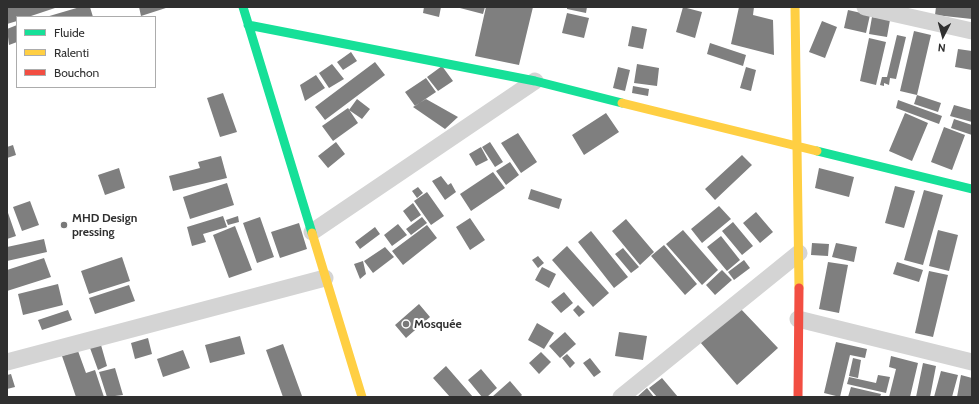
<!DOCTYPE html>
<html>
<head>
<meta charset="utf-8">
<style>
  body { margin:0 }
  #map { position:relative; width:979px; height:404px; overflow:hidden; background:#fff; font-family:Cabin,sans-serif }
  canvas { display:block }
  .frame { position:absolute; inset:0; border:8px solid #2f2f2f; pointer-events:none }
  .legend { position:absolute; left:16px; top:16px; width:140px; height:72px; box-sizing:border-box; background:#fff; border:1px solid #acacac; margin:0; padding:5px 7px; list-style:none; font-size:12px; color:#2f2f2f }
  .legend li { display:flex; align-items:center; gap:8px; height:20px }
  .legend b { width:20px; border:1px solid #acacac }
  .north { position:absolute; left:923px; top:16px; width:40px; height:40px; -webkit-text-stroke:3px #fff; paint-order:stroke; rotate:186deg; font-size:11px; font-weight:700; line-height:16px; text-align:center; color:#2f2f2f }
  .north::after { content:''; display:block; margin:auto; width:14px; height:18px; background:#2f2f2f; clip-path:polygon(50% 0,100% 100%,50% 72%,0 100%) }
</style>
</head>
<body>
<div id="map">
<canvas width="979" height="404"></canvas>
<div class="frame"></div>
<ul class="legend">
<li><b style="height:5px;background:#16e098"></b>Fluide</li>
<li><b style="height:5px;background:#ffcf43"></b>Ralenti</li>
<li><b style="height:5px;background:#f24e42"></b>Bouchon</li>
</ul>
<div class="north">N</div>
</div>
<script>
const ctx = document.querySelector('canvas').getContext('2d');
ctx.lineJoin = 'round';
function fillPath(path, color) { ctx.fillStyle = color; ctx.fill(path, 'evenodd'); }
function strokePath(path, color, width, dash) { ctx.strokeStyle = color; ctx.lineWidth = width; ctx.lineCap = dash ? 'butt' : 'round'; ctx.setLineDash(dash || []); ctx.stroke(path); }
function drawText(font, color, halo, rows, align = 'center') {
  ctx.font = font + ' Cabin,sans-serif'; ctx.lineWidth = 4; ctx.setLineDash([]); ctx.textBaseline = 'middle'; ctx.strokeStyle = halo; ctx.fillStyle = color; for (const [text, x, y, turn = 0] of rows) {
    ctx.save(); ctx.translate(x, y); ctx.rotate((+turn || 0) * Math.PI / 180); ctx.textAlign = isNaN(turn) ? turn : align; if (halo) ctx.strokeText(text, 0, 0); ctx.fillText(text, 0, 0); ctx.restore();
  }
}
fillPath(new Path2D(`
  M7,7H58L28,17H17V21L7,24Z
  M80,7H90L93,17H46Z
  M139,7H169L141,16Z
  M424,7H441L439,17L423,13Z
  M456,7H485L483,14Z
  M486,7H533L519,65L475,56Z
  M567,7H587L586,13L567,9Z
  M683,7L702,12L695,38L676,32Z
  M739,7H754L753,15L773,20L774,55L731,44Z
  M936,7H972V19L935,15Z
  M848,10L870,15L866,33L844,28Z
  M567,13L589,18L584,38L562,33Z
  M872,17L890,20L887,37L869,34Z
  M822,21L837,27L825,58L809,52Z
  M17,25V42L9,45L7,29Z
  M632,26L647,29L643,49L628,46Z
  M914,31L931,35L917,95L900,91Z
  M897,35L906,37L896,79L890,78L889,85L884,83V86L880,85L882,77H887Z
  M869,38L886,42L876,85L860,81Z
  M710,43L746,55L743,66L707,54Z
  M958,49L972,51V70L955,67Z
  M351,52L357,61L343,70L337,62Z
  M375,62L385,75L325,120L315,107Z
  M332,64L344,79L329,88L319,73Z
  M637,64L659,68L657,86L634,83Z
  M442,66L453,81L438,91L427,77Z
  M618,67L630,70L625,91L613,88Z
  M746,67L756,70L751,91L740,88Z
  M316,75L325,88L305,101L300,85Z
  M426,78L436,92L415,106L405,92Z
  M633,86L649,89L648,96L632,93Z
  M223,93L237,132L220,137L207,98Z
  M917,95L941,103L938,112L914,104Z
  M357,99L370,109L362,119L349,110Z
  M426,99L458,117L445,129L413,107Z
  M898,100L942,116L939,124L896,108Z
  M954,105L972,110V122L950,116Z
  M348,108L358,123L333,141L322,126Z
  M606,113L619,132L584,155L572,135Z
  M905,113L928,123L912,161L889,151Z
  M954,119L972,125V135L951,128Z
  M944,127L965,135L952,170L931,162Z
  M518,133L537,162L521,173L501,143Z
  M336,142L345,154L328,168L318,156Z
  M490,142L503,162L495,167L482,147Z
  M13,145L16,155L7,158V147Z
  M481,147L488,160L476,166L469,154Z
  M742,155L752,165L715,200L705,189Z
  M221,156L227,178L173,191L169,176L200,168L198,162Z
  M510,162L519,175L506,185L496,171Z
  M119,168L125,188L105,195L98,175Z
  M819,168L854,177L849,197L815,188Z
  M493,172L505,188L471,211L460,194Z
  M441,176L448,185L451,183L456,192L445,200L432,181Z
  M227,183L234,205L190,219L183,197Z
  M895,186L915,191L904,228L885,223Z
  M418,187L423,193L417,198L412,191Z
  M531,189L562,199L559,209L528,199Z
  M924,190L943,195L923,265L904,260Z
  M427,192L444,216L431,225L414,201Z
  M30,201L39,225L22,231L13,207Z
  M413,203L421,215L411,222L403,211Z
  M719,206L731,219L702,243L691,229Z
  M7,210L16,236L7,239Z
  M756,212L773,232L760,243L743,223Z
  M223,216L227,227L203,234L206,242L192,246L187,227Z
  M238,216L239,222L228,225L226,220Z
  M260,217L274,257L257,263L243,223Z
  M422,217L427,223L411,235L406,229Z
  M470,218L485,240L470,250L456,227Z
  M626,219L654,252L640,265L612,231Z
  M733,222L753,246L742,255L722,231Z
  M299,223L307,249L280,258L271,232Z
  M398,224L407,235L392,246L384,235Z
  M427,225L437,238L403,265L392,251Z
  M235,226L252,270L229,278L213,235Z
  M375,227L380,234L360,249L355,242Z
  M683,230L718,270L702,285L666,244Z
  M938,230L958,235L949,271L929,266Z
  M591,231L628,277L614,288L578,242Z
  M721,236L740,260L727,271L707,247Z
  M44,239L47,252L7,261V247Z
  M812,243L829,244L828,256L811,255Z
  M836,243L857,247L854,262L832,257Z
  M664,245L697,284L685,295L651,256Z
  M567,246L609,293L593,307L552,260Z
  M385,247L394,257L373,273L364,261Z
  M623,248L639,267L631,273L615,254Z
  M538,256L544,263L538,268L532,260Z
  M122,257L130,281L89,294L81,271Z
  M44,258L51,277L7,291V270Z
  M744,260L750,268L734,280L728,272Z
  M363,261L366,274L360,279L354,264Z
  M828,262L848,265L839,313L819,309Z
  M897,262L923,270L919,282L893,274Z
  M542,267L556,274L549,288L535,280Z
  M722,270L732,280L715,295L706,285Z
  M929,271L948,275L933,337L915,333Z
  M58,284L63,305L23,315L18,294Z
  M129,285L135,301L95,314L89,298Z
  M564,292L573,303L561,313L551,302Z
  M419,304L430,317L406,338L395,325Z
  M578,305L585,312L579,317L573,310Z
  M739,307L778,348L737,385L700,342Z
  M68,310L72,320L42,330L38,320Z
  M537,323L554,333L544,349L528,340Z
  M565,332L576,344L560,358L549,346Z
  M619,332L647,336L643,360L615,356Z
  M240,336L245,354L210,363L205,345Z
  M148,338L152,354L135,359L131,343Z
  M836,342L867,349L865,358L850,355L840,397L824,393Z
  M283,344L302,396L298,397H283L266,350Z
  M101,345L107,366L98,370L90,348Z
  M183,350L190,368L163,377L157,359Z
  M78,351L86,373L95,370L104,397H76L62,356Z
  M541,352L551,362L539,374L529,363Z
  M567,354L575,363L570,368L562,358Z
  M891,356L918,363L910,397H889L896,369L889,367Z
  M590,358L601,372L594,377L583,363Z
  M853,358L861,360L858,378L849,376Z
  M923,363L936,366L930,397H916Z
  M446,366L473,397H450L433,378Z
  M115,368L123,395L107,397L99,372Z
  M481,369L497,388L487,397H482L468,380Z
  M941,371L958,375L952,397H934Z
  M11,374L15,387L7,389V375Z
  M878,375L890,377L886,393L847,384L849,377L876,383Z
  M961,375L972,378V397H957Z
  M662,378L678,397H657L649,388Z
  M510,381L522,395L520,397H492Z
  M851,387L881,394L880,397H848Z
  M647,388L654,397H637Z`), '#7f7f7f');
strokePath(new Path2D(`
  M865,7L972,31
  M312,232L535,81
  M798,319L972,362
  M7,362L325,278
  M621,397L799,253`), '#d4d4d4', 17);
strokePath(new Path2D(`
  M243,7L312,233
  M248,25L535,81L622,103
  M817,151L972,189`), '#16e098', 9);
strokePath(new Path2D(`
  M795,7L799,288
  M622,103L817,151
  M312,233L362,397`), '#ffcf43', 9);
strokePath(new Path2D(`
  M798,397L799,288`), '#f24e42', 9);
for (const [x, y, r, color] of [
  [64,225,4,"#787878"],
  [406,324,4,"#787878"]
]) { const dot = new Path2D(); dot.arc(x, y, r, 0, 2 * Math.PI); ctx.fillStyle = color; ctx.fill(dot); strokePath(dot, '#fff', 1.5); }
drawText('bold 12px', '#2f2f2f', '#fff', [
  ["MHD Design",72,218],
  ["pressing",72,232],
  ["Mosquée",414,324]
], 'left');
</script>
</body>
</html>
